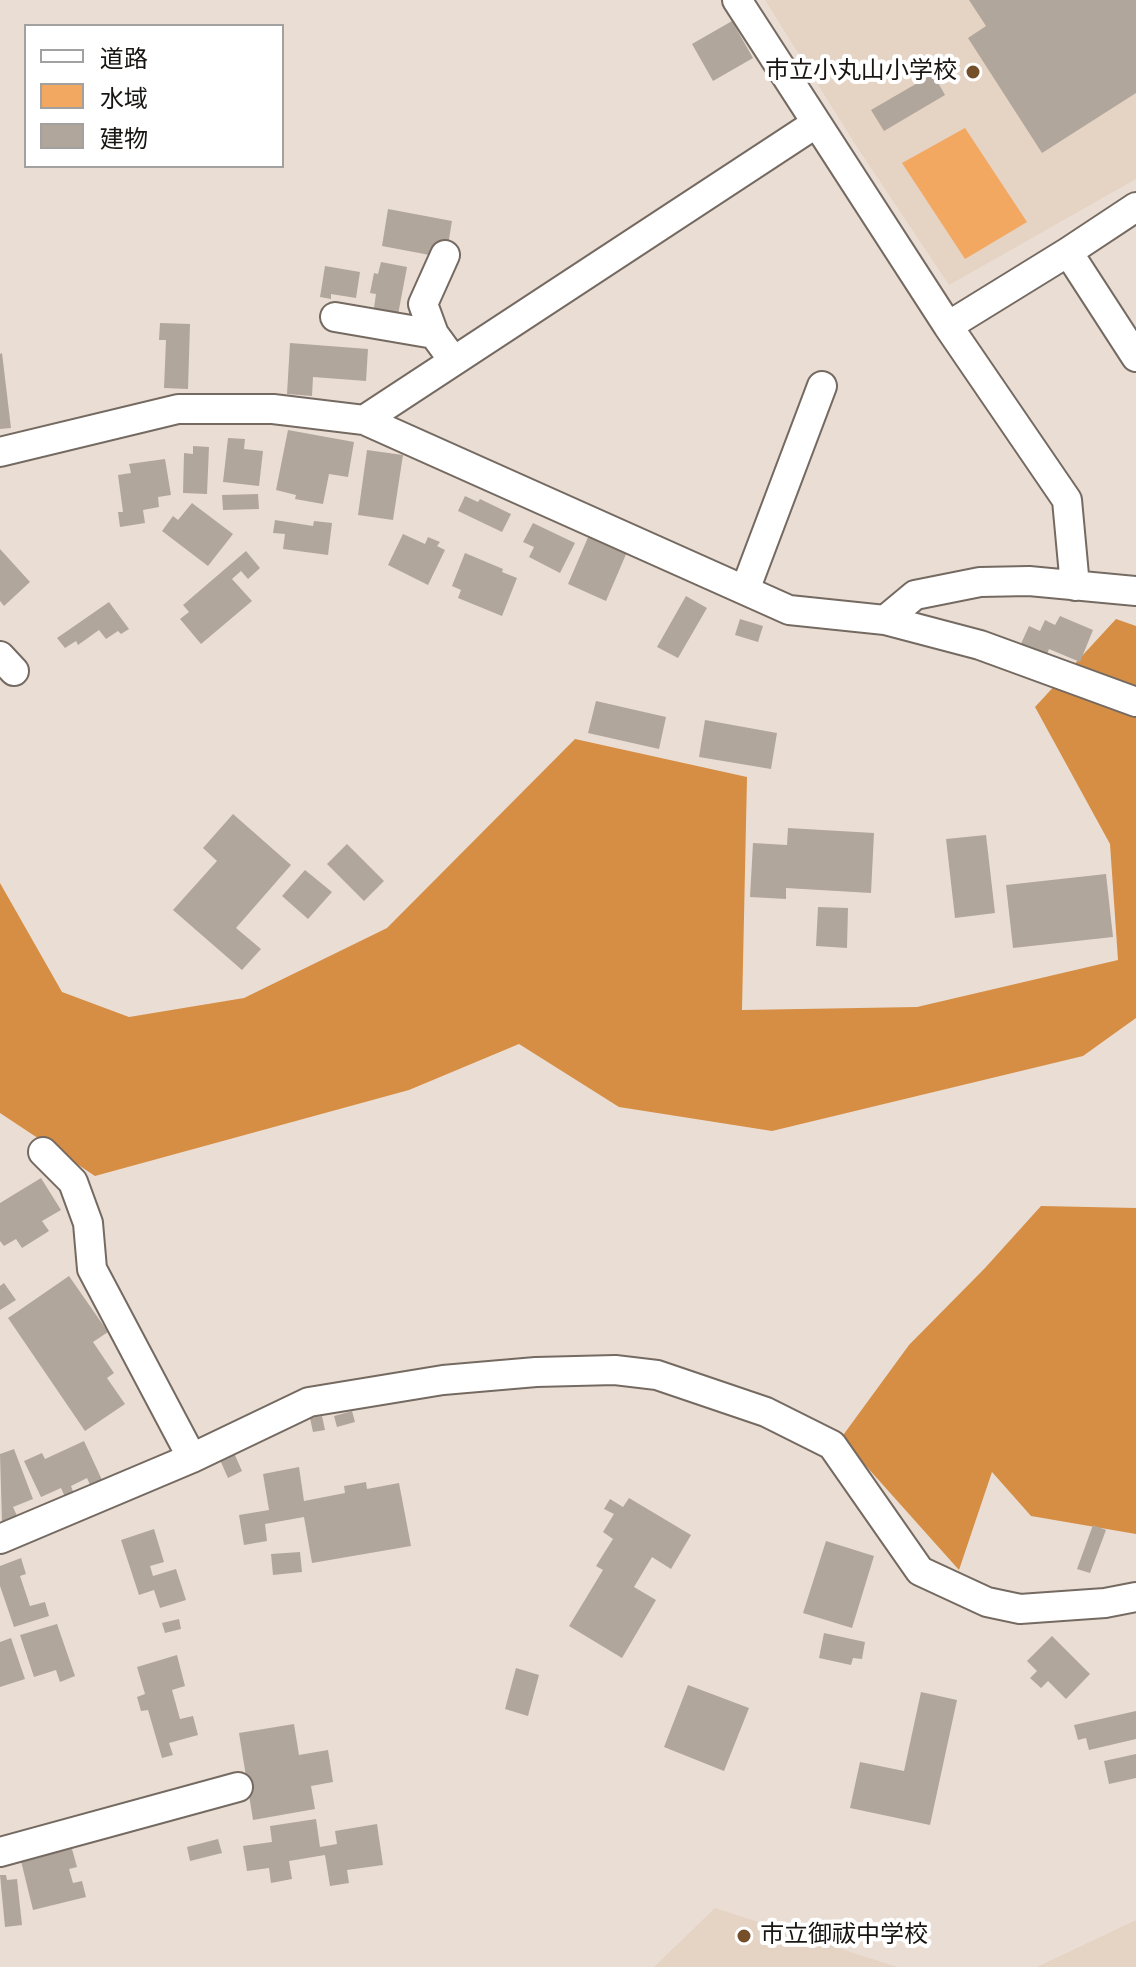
<!DOCTYPE html>
<html>
<head>
<meta charset="utf-8">
<style>
  body { margin:0 }
  #map { position:relative; width:1136px; height:1967px; overflow:hidden; background:#eaded4; font-family:"Roboto Condensed","Noto Sans JP",sans-serif }
  canvas { display:block }
  .legend { position:absolute; left:24px; top:24px; width:260px; height:144px; box-sizing:border-box; background:#fff; border:2px solid #a3a1a0; margin:0; padding:10px 14px; list-style:none; font-size:24px; color:#191512 }
  .legend li { display:flex; align-items:center; gap:16px; height:40px }
  .legend b { width:40px; border:2px solid #a3a1a0 }
</style>
</head>
<body>
<div id="map">
<canvas width="1136" height="1967"></canvas>
<ul class="legend">
<li><b style="height:10px;background:#fff"></b>道路</li>
<li><b style="height:22px;background:#f3a861"></b>水域</li>
<li><b style="height:22px;background:#b1a69c"></b>建物</li>
</ul>
</div>
<script>
const ctx = document.querySelector('canvas').getContext('2d');
ctx.lineJoin = 'round';
function fillPath(path, color) { ctx.fillStyle = color; ctx.fill(path, 'evenodd'); }
function strokePath(path, color, width, dash) { ctx.strokeStyle = color; ctx.lineWidth = width; ctx.lineCap = dash ? 'butt' : 'round'; ctx.setLineDash(dash || []); ctx.stroke(path); }
function drawText(font, color, halo, rows, align = 'center') {
  ctx.font = font + ' "Roboto Condensed","Noto Sans JP",sans-serif'; ctx.lineWidth = 8; ctx.setLineDash([]); ctx.textBaseline = 'middle'; ctx.strokeStyle = halo; ctx.fillStyle = color; for (const [text, x, y, turn = 0] of rows) {
    ctx.save(); ctx.translate(x, y); ctx.rotate((+turn || 0) * Math.PI / 180); ctx.textAlign = isNaN(turn) ? turn : align; if (halo) ctx.strokeText(text, 0, 0); ctx.fillText(text, 0, 0); ctx.restore();
  }
}
fillPath(new Path2D(`
  M765,0H1136V179L949,285L855,144Z
  M715,1908L897,1967H654Z
  M1136,1920V1967H1037Z`), '#e5d3c4');
fillPath(new Path2D(`
  M1116,619L1136,626V1018L1083,1056L772,1131L619,1107L519,1044L409,1090L95,1176L0,1113V883L62,992L129,1017L244,998L387,928L575,739L747,777L742,1010L917,1007L1118,960L1110,844L1035,707Z
  M1041,1206L1136,1208V1534L1031,1516L992,1472L959,1570L841,1438L909,1345L985,1268Z`), '#d68e45');
fillPath(new Path2D(`
  M965,128L1027,222L965,259L902,163Z`), '#f3a861');
fillPath(new Path2D(`
  M969,0H1136V93L1042,153L968,38L986,26Z
  M732,21L753,58L713,81L692,44Z
  M933,74L945,95L884,131L871,110Z
  M388,209L452,221L448,245L437,243L435,256L382,246Z
  M381,262L407,267L397,320L373,315L376,294L370,293L374,273L378,274Z
  M325,266L360,272L356,298L331,294V299L320,297Z
  M160,323L190,324L188,389L164,388L166,340H159Z
  M290,343L368,349L366,381L313,377L312,396L287,394Z
  M2,353L11,428L0,429V354Z
  M288,430L354,442L348,477L329,474L323,504L295,499L296,495L276,490Z
  M228,438L245,439L244,449L263,451L259,486L223,482Z
  M193,446L209,447L207,494L183,493L184,453L193,454Z
  M367,450L403,455L393,520L358,515Z
  M165,459L171,495L158,497L159,507L143,510L145,523L120,527L118,512H123L118,475L131,473L129,464Z
  M258,494L259,509L223,510L222,495Z
  M465,496L478,502L480,499L511,514L502,532L458,511Z
  M192,503L233,534L208,566L162,531L173,516L178,520Z
  M275,520L313,526L314,521L332,523L328,555L283,549L285,534L273,533Z
  M533,523L575,543L560,573L529,557L534,547L523,542Z
  M403,534L425,544L428,537L440,542L437,546L445,550L428,585L388,565Z
  M589,535L627,552L606,601L568,584Z
  M0,549L30,582L4,606L0,601Z
  M246,551L260,568L248,579L241,571L232,579L252,601L201,644L180,619L189,612L183,605Z
  M465,553L503,569L502,572L517,578L502,616L458,598L461,590L452,586Z
  M686,596L707,608L678,658L657,647Z
  M109,602L129,629L121,634L118,631L106,639L99,630L78,645L76,641L65,648L57,638Z
  M1060,616L1093,630L1080,662L1049,649L1046,657L1020,646L1029,626L1040,631L1045,620L1055,625Z
  M740,619L763,626L758,642L735,635Z
  M596,701L666,717L659,749L588,733Z
  M705,720L777,733L771,769L699,757Z
  M233,814L291,865L236,928L261,949L242,970L173,910L217,861L203,848Z
  M788,828L874,833L871,893L786,888V899L750,897L753,843L787,845Z
  M986,835L995,913L955,918L946,839Z
  M347,844L384,881L364,901L327,864Z
  M305,870L332,892L308,919L282,896Z
  M1106,874L1113,937L1013,948L1006,885Z
  M818,907L848,908L847,948L816,946Z
  M41,1178L61,1210L42,1221L49,1231L22,1248L16,1239L4,1246L0,1241V1203Z
  M69,1276L108,1332L93,1342L114,1373L107,1378L125,1404L85,1431L8,1318Z
  M4,1283L16,1300L0,1310V1286Z
  M352,1411L355,1422L337,1427L334,1416Z
  M322,1416L325,1430L313,1432L310,1418Z
  M84,1441L103,1482L91,1487L87,1478L71,1486L74,1494L65,1497L61,1488L41,1497L24,1461L42,1453L45,1459Z
  M14,1449L33,1499L13,1507L18,1518L2,1523L0,1454Z
  M234,1453L242,1471L228,1478L220,1460Z
  M299,1467L304,1501L345,1493L344,1486L366,1482L367,1489L399,1483L411,1546L312,1563L304,1517L265,1524L267,1541L244,1545L239,1515L269,1510L263,1474Z
  M629,1498L691,1535L671,1569L652,1557L634,1587L656,1600L622,1658L569,1626L603,1570L596,1566L613,1539L603,1532L614,1514L604,1509L610,1499L623,1507Z
  M1093,1525L1106,1530L1090,1573L1077,1569Z
  M154,1529L164,1562L150,1566L153,1576L176,1569L186,1600L160,1608L154,1590L139,1595L121,1540Z
  M826,1541L874,1556L852,1628L803,1613Z
  M300,1552L302,1572L273,1575L271,1554Z
  M21,1558L26,1574L20,1576L30,1606L45,1602L49,1616L14,1627L0,1586V1566Z
  M179,1619L181,1629L165,1633L162,1623Z
  M57,1624L75,1676L60,1682L56,1670L34,1677L20,1635Z
  M824,1633L865,1642L862,1659L853,1658L851,1665L819,1658Z
  M1052,1636L1090,1674L1066,1699L1048,1681L1041,1688L1030,1678L1037,1671L1027,1661Z
  M11,1638L25,1679L0,1687V1642Z
  M177,1655L185,1686L172,1690L180,1719L193,1716L198,1735L169,1743L173,1755L162,1758L148,1710L141,1711L137,1697L145,1694L137,1667Z
  M516,1668L539,1675L528,1716L505,1709Z
  M688,1685L749,1708L724,1771L664,1747Z
  M921,1692L957,1700L930,1825L850,1808L860,1762L904,1771Z
  M1136,1711V1739L1089,1750L1086,1738L1078,1740L1074,1725Z
  M294,1724L299,1755L328,1750L333,1782L311,1786L315,1809L253,1820L239,1733Z
  M1136,1754V1778L1109,1784L1104,1761Z
  M316,1819L320,1847L337,1844L335,1831L377,1824L383,1865L347,1870L349,1883L330,1886L325,1855L289,1861L292,1879L271,1883L269,1868L247,1871L243,1846L272,1842L270,1826Z
  M218,1839L222,1853L190,1861L187,1847Z
  M72,1849L77,1867L69,1869L73,1883L82,1881L86,1897L33,1910L21,1861Z
  M0,1875H6L7,1880L17,1879L22,1925L5,1927Z`), '#b1a69c');
const street = new Path2D(`
  M737,0L948,326L1068,252L1136,357
  M1068,252L1136,207
  M445,255L423,304L434,334L453,360
  M335,317L434,334
  M948,326L1067,500L1075,586
  M364,420L815,124
  M0,452L178,409H273L364,420L789,610L885,620L980,645L1136,702
  M745,590L822,386
  M885,620L915,595L980,582L1029,581L1136,591
  M0,656L14,671
  M43,1152L73,1182L88,1223L92,1269L192,1458
  M0,1539L192,1458L309,1402L443,1380L536,1372L615,1370L657,1375L766,1412L832,1445L920,1571L987,1602L1020,1609L1105,1603L1136,1597
  M0,1852L238,1787`);
strokePath(street, '#756a61', 32);
strokePath(street, '#fff', 28);
for (const [x, y, r, color] of [
  [973,72,8,"#744f2a"],
  [744,1936,8,"#744f2a"]
]) { const dot = new Path2D(); dot.arc(x, y, r, 0, 2 * Math.PI); ctx.fillStyle = color; ctx.fill(dot); strokePath(dot, '#fff', 3); }
drawText('24px', '#191512', '#fff', [
  ["市立小丸山小学校",957,72],
  ["市立御祓中学校",760,1936,"left"]
], 'right');
</script>
</body>
</html>
